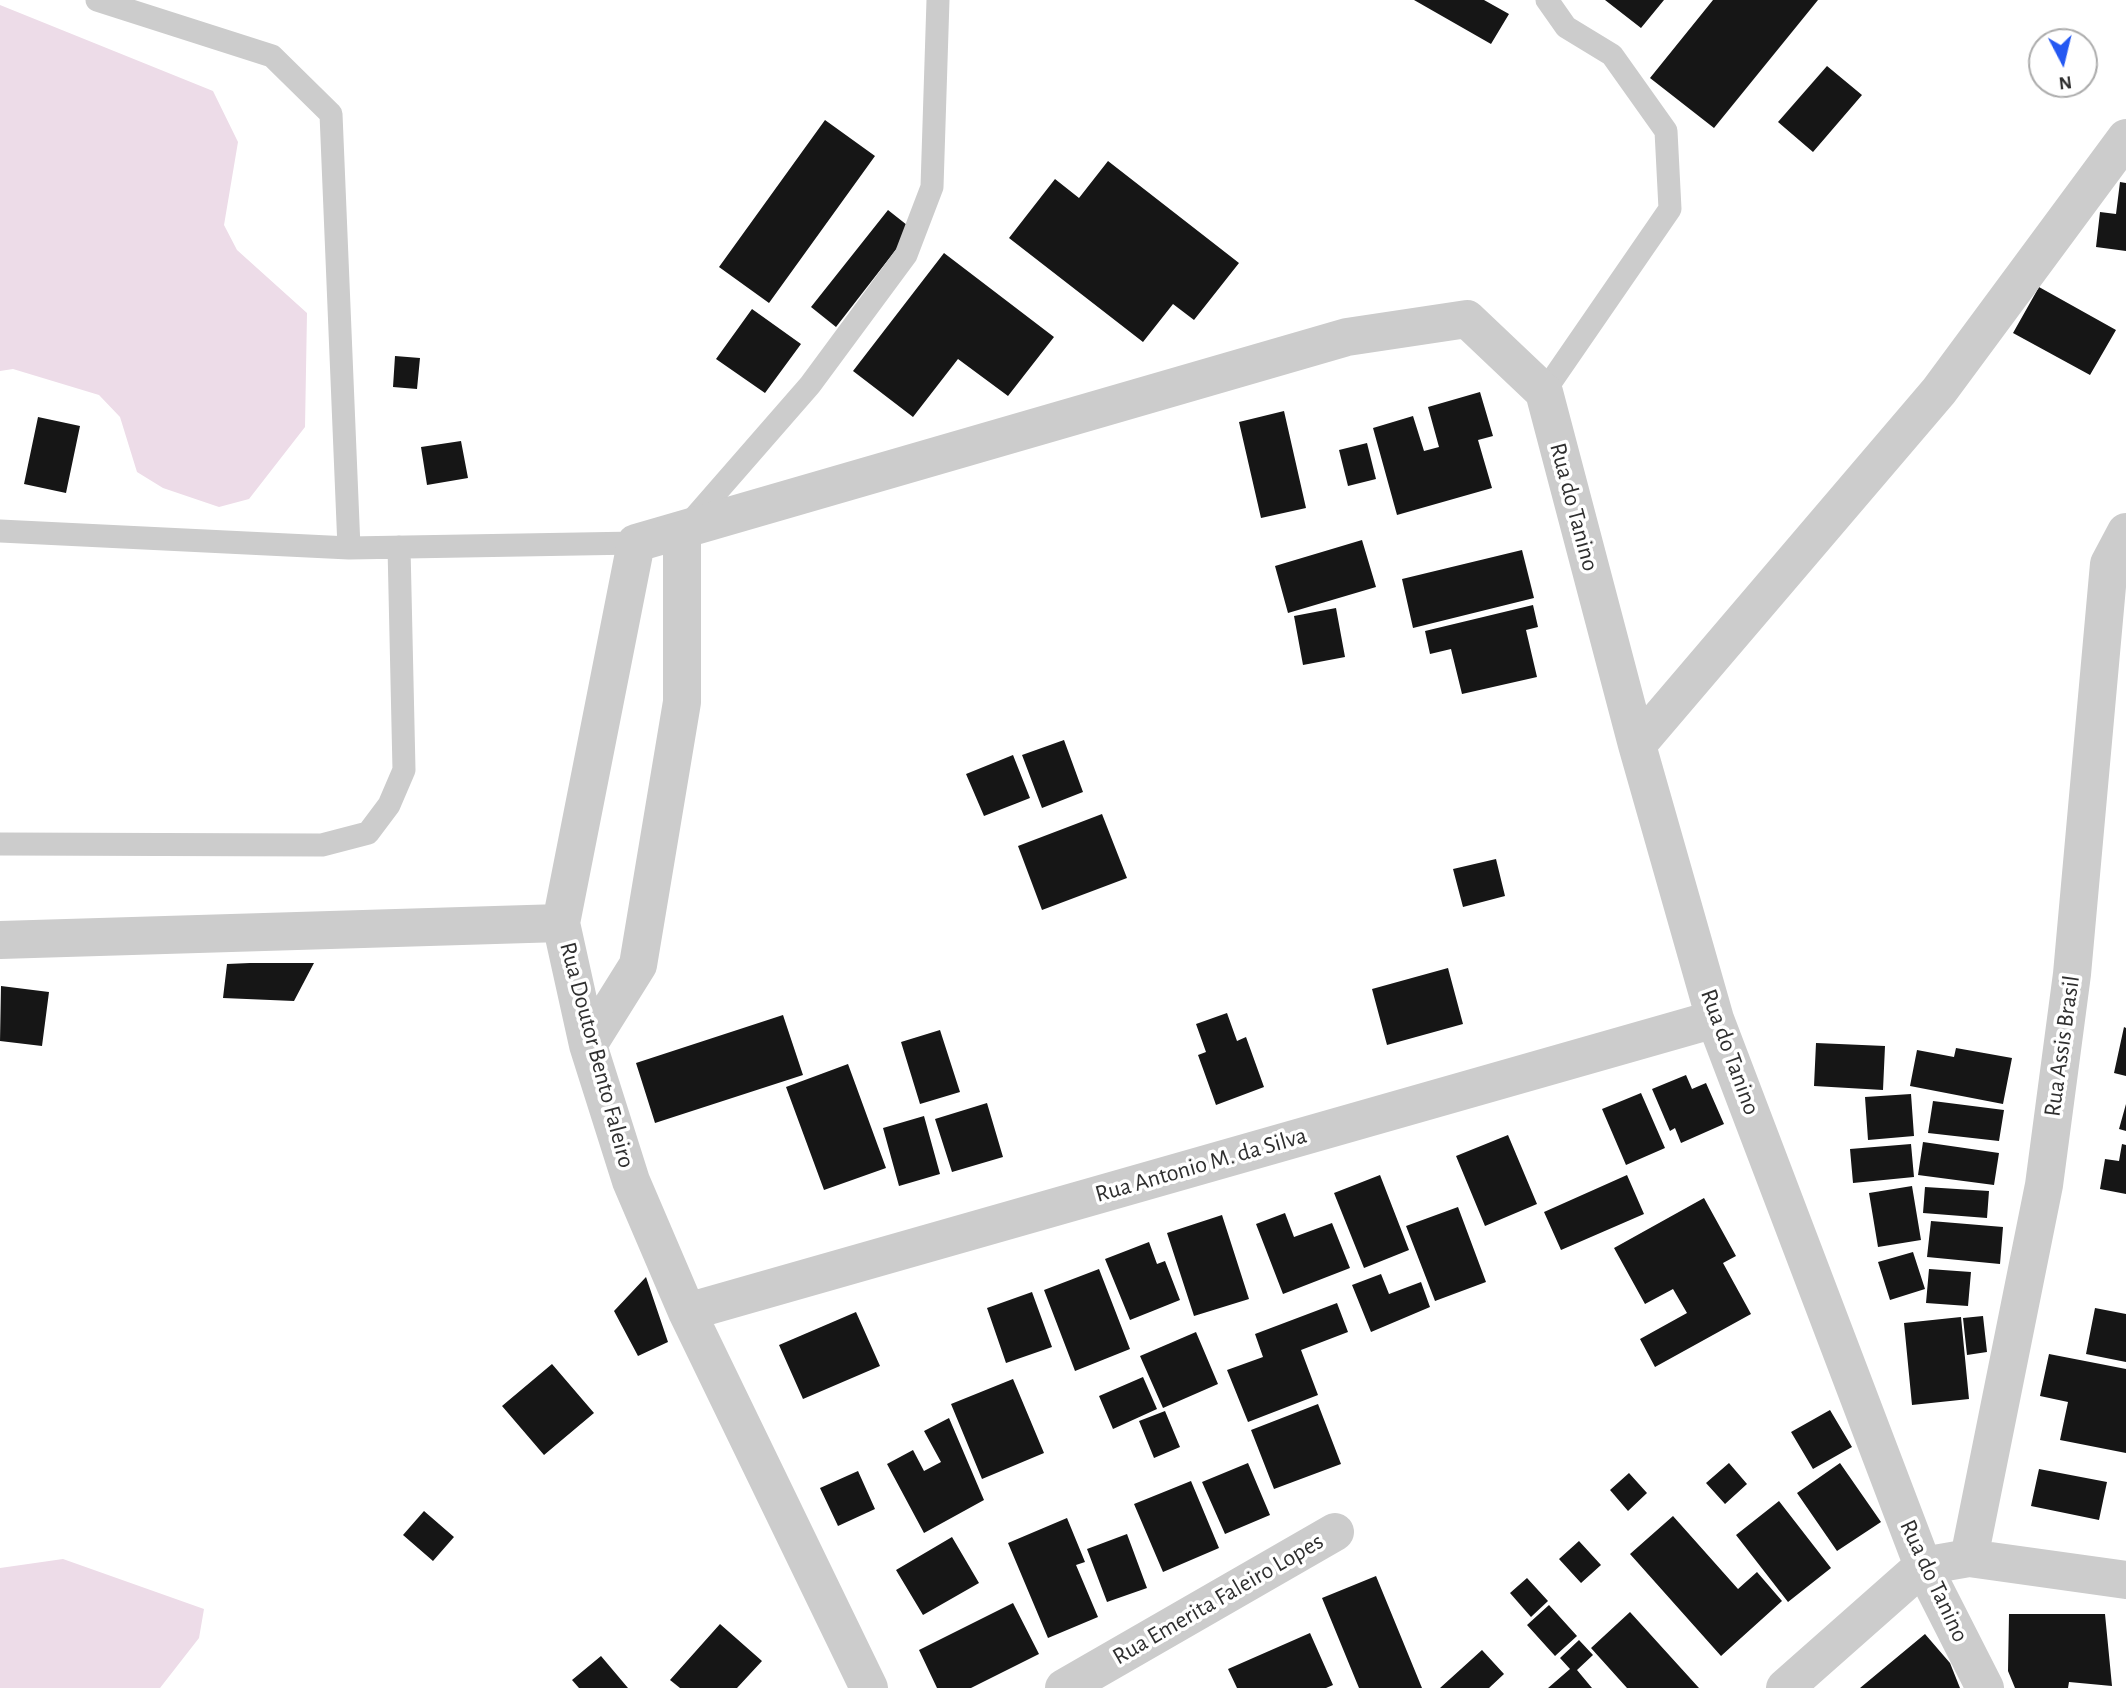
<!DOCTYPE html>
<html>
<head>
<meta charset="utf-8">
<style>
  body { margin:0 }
  #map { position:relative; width:2126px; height:1688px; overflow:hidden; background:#fff; font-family:"Alegreya Sans",sans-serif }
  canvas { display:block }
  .north { position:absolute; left:2028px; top:28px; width:70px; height:70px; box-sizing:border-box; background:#fff; border:2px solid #acacac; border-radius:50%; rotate:173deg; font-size:19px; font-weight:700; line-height:28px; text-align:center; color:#2f2f2f }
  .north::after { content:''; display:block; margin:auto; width:24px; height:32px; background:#2458f2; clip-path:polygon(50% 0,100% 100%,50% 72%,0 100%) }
</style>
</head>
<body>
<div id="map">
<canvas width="2126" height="1688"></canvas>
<div class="north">N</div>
</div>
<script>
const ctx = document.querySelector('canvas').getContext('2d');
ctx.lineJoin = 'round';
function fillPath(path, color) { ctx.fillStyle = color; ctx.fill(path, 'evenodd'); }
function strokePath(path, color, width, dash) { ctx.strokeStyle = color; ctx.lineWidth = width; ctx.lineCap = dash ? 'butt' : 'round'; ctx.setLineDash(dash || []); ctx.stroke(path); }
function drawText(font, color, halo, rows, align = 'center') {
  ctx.font = font + ' "Alegreya Sans",sans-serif'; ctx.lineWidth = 7; ctx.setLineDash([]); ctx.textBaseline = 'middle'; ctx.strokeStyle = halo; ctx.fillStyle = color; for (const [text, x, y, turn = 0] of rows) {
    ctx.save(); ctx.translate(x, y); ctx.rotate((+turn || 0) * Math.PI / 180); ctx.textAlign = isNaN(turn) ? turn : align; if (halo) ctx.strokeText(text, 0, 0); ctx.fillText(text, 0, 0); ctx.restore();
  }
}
fillPath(new Path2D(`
  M0,5L213,91L238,142L224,225L237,250L307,313L305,427L249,499L219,507L163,488L137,472L120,417L99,395L13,369L0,371Z
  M63,1559L204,1609L199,1638L160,1688H0V1568Z`), '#eddce8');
fillPath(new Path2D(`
  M1414,0H1484L1509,14L1491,44Z
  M1605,0H1664L1641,28Z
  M1713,0H1818L1714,128L1650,78Z
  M1827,66L1862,95L1813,152L1778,122Z
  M825,120L875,156L769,303L719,267Z
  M1108,161L1239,263L1194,320L1173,304L1143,342L1009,238L1055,179L1079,198Z
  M2120,182L2126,183V251L2096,247L2100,212L2116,214Z
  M888,210L912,229L836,327L811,307Z
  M944,253L1054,337L1008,396L958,359L913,417L853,371Z
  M2039,287L2116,330L2090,375L2013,333Z
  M752,309L801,344L765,393L716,359Z
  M395,356L420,358L417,389L393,387Z
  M1480,392L1493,436L1478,440L1492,488L1397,515L1373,428L1413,416L1424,451L1439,447L1428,407Z
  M1284,411L1306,508L1261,518L1239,422Z
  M38,417L80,426L66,493L24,484Z
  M461,441L468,478L427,485L421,447Z
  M1367,443L1376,479L1348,486L1339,450Z
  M1362,540L1376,587L1288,613L1275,566Z
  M1522,550L1534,598L1413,628L1402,579Z
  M1533,605L1538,627L1526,630L1537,677L1462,694L1451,649L1430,654L1425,631Z
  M1336,608L1345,657L1303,665L1294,616Z
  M1064,740L1083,792L1042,808L1022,755Z
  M1013,755L1030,798L984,816L966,774Z
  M1102,814L1127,878L1042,910L1018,846Z
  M1496,859L1505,896L1463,907L1453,869Z
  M250,963H314L294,1001L223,998L227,964Z
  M1448,968L1463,1024L1387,1045L1372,989Z
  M1,986L49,992L42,1046L0,1041Z
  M1227,1013L1237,1041L1246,1037L1264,1087L1216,1105L1198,1055L1206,1052L1196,1024Z
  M783,1015L803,1075L655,1123L636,1063Z
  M2124,1027L2126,1028V1076L2114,1073Z
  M940,1030L960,1092L920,1104L901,1042Z
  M1816,1043L1885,1046L1883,1090L1814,1086Z
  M1956,1048L2012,1058L2003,1104L1910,1086L1917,1050L1954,1057Z
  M848,1064L886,1168L824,1190L786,1087Z
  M1686,1075L1692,1089L1706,1083L1724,1124L1681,1143L1675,1128L1670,1131L1652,1089Z
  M1641,1093L1665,1148L1626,1165L1602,1109Z
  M1911,1094L1914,1136L1868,1140L1865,1097Z
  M1933,1101L2004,1110L1999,1141L1928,1133Z
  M987,1103L1003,1157L952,1172L935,1119Z
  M2126,1104V1131L2119,1129Z
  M924,1116L940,1174L899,1186L883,1128Z
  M1508,1135L1537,1204L1485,1226L1456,1156Z
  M1923,1142L1999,1153L1994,1185L1918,1175Z
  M1911,1144L1914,1177L1853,1183L1850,1149Z
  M2122,1144L2126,1145V1194L2100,1189L2105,1159L2119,1161Z
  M1380,1175L1409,1250L1364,1268L1334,1193Z
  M1627,1175L1644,1214L1561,1250L1544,1212Z
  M1912,1186L1921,1240L1878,1247L1869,1193Z
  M1925,1187L1989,1191L1987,1218L1923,1213Z
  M1704,1198L1736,1256L1723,1263L1751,1314L1655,1367L1640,1339L1687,1313L1673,1289L1645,1304L1614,1248Z
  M1458,1207L1486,1282L1435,1301L1406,1226Z
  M1285,1213L1294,1237L1332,1223L1350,1268L1283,1294L1256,1224Z
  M1222,1215L1249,1299L1194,1316L1167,1233Z
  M1931,1221L2003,1227L2000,1264L1927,1257Z
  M1149,1242L1157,1264L1165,1261L1180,1300L1130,1320L1105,1259Z
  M1913,1252L1925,1289L1890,1300L1878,1262Z
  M1099,1269L1130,1349L1075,1371L1044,1290Z
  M1929,1269L1971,1272L1968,1306L1926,1303Z
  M1381,1274L1389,1294L1421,1282L1430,1307L1371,1332L1352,1285Z
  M646,1277L668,1342L638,1356L614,1311Z
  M1032,1292L1052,1347L1006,1363L987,1308Z
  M1337,1303L1348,1332L1301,1350L1318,1395L1248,1422L1227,1370L1263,1357L1255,1334Z
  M2095,1308L2126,1314V1362L2086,1354Z
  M856,1312L880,1366L803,1399L779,1345Z
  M1983,1316L1987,1352L1967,1355L1963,1318Z
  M1961,1317L1969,1399L1912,1405L1904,1323Z
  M1196,1332L1218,1384L1163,1408L1140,1356Z
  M2049,1354L2126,1369V1453L2060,1440L2068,1402L2040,1396Z
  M552,1364L594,1413L544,1455L502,1406Z
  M1143,1377L1157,1409L1113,1429L1099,1396Z
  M1013,1379L1044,1453L982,1479L951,1404Z
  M1318,1404L1341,1464L1274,1489L1251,1430Z
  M1830,1410L1852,1447L1813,1469L1791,1432Z
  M1165,1411L1180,1447L1154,1458L1139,1421Z
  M949,1418L984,1500L924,1533L887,1464L913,1450L924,1471L941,1462L924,1431Z
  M1248,1463L1270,1515L1225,1534L1202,1482Z
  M1729,1463L1747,1484L1725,1504L1706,1483Z
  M1840,1463L1881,1522L1837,1551L1797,1493Z
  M2039,1469L2107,1482L2099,1520L2031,1506Z
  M858,1471L875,1509L838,1526L820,1488Z
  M1629,1473L1647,1493L1628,1511L1610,1490Z
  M1191,1481L1219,1548L1163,1572L1134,1504Z
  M1779,1501L1831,1568L1788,1602L1736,1535Z
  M424,1511L454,1537L433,1561L403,1535Z
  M1673,1516L1738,1589L1757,1572L1782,1601L1721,1656L1630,1554Z
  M1067,1518L1085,1562L1076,1565L1098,1617L1048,1638L1008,1543Z
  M1127,1534L1147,1588L1107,1602L1087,1549Z
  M952,1537L979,1583L923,1615L896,1570Z
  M1579,1541L1601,1565L1581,1583L1559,1559Z
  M1376,1576L1422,1688H1359L1322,1598Z
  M1527,1578L1548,1601L1531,1617L1510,1593Z
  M1013,1603L1039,1654L971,1688H937L919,1650Z
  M1549,1605L1577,1636L1555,1656L1527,1625Z
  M1630,1612L1699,1688H1627L1591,1648Z
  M2009,1614H2105L2112,1686L2069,1682L2068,1688H2015L2008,1671Z
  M720,1624L762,1661L737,1688H680L670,1680Z
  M1310,1633L1333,1685L1326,1688H1237L1228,1669Z
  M1925,1634L1950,1663L1960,1688H1860Z
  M1579,1640L1593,1655L1577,1670L1592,1688H1548L1570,1669L1560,1658Z
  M1482,1650L1504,1674L1489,1688H1440Z
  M601,1656L628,1688H579L572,1680Z`), '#161616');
strokePath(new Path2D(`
  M97,0L272,56L331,114L349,548
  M1544,392L1670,209L1666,131L1612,55L1566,27L1547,0
  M687,526L810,385L906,255L932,187L938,0
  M0,531L349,548L636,543
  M0,844L322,845L368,833L389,805L404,770L399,547`), '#ccc', 23);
strokePath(new Path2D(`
  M1637,745L1939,391L2126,138
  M0,940L561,923
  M588,1045L638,965L682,702V531
  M687,1312L1715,1019
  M1969,1558L2044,1185L2072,974L2109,564L2126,532
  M869,1688L687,1312L631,1181L588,1045L561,923L636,543L1347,337L1467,319L1544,392L1637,745L1715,1019L1923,1566L1985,1688
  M1064,1688L1335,1532
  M1785,1688L1923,1566L1969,1558L2126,1580`), '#ccc', 38);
drawText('24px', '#2f2f2f', '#fff', [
  ["Rua do Tanino",1574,507,75],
  ["Rua Assis Brasil",2062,1046,-82],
  ["Rua do Tanino",1730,1052,70],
  ["Rua Doutor Bento Faleiro",597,1055,75],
  ["Rua Antonio M. da Silva",1201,1165,-16],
  ["Rua do Tanino",1934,1581,65],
  ["Rua Emerita Faleiro Lopes",1218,1599,-30]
]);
</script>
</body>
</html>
